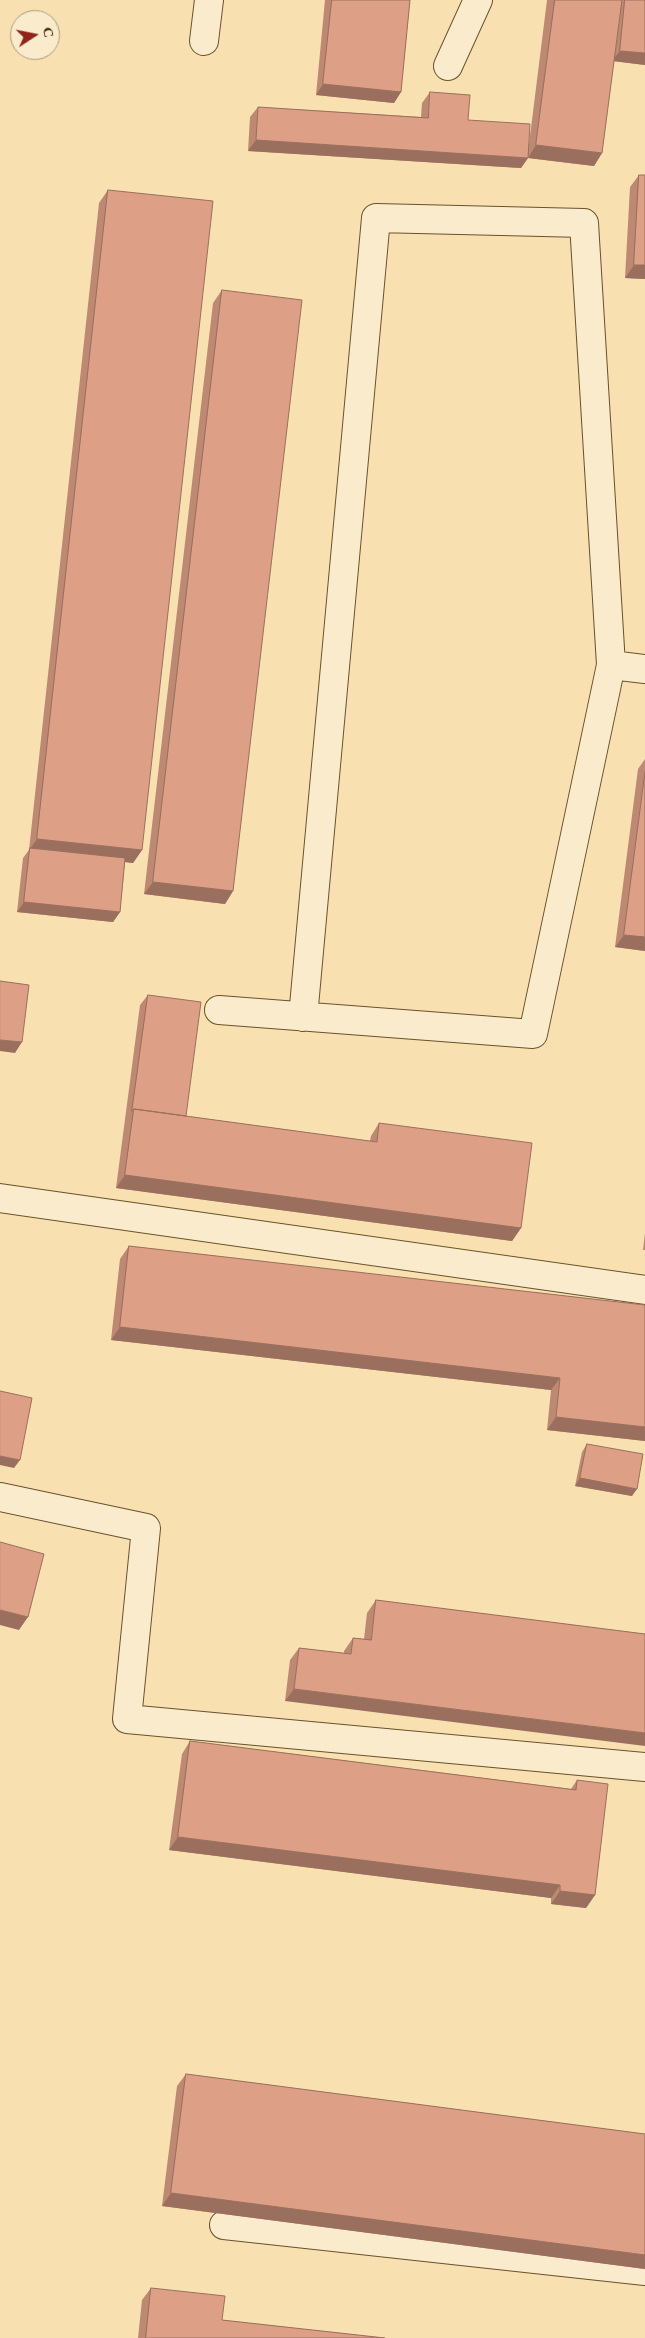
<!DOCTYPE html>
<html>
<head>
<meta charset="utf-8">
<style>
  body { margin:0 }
  #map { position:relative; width:645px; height:2338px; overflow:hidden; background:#f8e0b1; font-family:"EB Garamond",serif }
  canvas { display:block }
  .north { position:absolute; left:10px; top:10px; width:50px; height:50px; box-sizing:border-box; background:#faebcc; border:1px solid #ac9b7a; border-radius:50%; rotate:79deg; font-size:14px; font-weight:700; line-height:20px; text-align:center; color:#382200 }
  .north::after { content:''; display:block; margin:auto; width:18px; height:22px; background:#8f2418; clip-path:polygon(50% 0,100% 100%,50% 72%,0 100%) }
</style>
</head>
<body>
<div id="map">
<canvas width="645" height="2338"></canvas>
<div class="north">С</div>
</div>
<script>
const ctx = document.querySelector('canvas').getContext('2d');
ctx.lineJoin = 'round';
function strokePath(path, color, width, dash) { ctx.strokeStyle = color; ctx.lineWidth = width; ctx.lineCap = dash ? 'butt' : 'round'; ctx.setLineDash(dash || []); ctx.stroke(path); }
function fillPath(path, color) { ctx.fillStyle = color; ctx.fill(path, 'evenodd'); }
const minor = new Path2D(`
  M204,41L209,0
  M448,66L478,0
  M219,1010L533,1034L611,665L645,669
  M303,1017L376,218L584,223L611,665
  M0,1198L645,1290
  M0,1497L146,1528L127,1719L645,1767
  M224,2225L645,2271`);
strokePath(minor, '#68522c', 30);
strokePath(minor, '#faebcc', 28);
fillPath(new Path2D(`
  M325,0H410L401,92L394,103L316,95Z
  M547,0H645V65L614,61L602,153L594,166L528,158L521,168L248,151L250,117L258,107L421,117L422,103L430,92L468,120L529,144Z
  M639,175H645V279L625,278L630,187Z
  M108,190L142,850L133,863L125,862L120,912L113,922L17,912L23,858L29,850L99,203Z
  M222,290L233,891L225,904L144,894L213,303Z
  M645,759V951L615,947L638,769Z
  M148,995L186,1116L370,1141L371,1136L379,1123L521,1228L512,1241L116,1188L140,1005Z
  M645,1233V1250H643Z
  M129,1246L645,1305V1441L547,1430L551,1390L111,1340L120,1259Z
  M587,1444L632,1496L575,1486L582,1452Z
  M376,1600L645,1634L285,1701L290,1660L299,1648L344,1653V1651L353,1638L364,1639L367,1613Z
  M190,1741L571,1789L577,1780L595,1895L586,1908L551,1904V1898L169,1850L182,1754Z
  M186,2074L645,2134V2269L162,2206L177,2086Z
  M151,2288L222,2320L385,2338H138L142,2300Z`), '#be8972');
fillPath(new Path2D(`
  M620,51L645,53V65L612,61Z
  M323,84L401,92L394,103L316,95Z
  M256,140L528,158L536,145L602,153L594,166L528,158L521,168L248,151Z
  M634,265H645V279L625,278Z
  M37,839L142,850L133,863L30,851V849Z
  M153,882L233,891L225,904L144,894Z
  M24,902L120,912L113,922L17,912Z
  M624,935L645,937V951L615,947Z
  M0,1040L22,1042L15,1053L0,1051Z
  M125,1175L521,1228L512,1241L116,1188Z
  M120,1327L560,1378L551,1390L111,1340Z
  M556,1417L645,1427V1441L547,1430Z
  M0,1456L20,1460L14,1468L0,1465Z
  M580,1478L637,1489L632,1496L575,1486Z
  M0,1610L28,1617L19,1630L0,1625Z
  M294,1689L645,1733V1746L285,1701Z
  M178,1837L560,1885L551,1898L169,1850Z
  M560,1891L595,1895L586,1908L551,1904Z
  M171,2193L645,2255V2269L162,2206Z`), '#9b6f5d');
const building = new Path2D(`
  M332,0H410L401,92L323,84Z
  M555,0H622L602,153L536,145Z
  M625,0H645V53L620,51Z
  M430,92L470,95L468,120L530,124L528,158L256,140L258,107L428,118Z
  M639,175H645V265H634Z
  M108,190L213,201L142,850L37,839Z
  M222,290L302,300L233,891L153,882Z
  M645,772V937L624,935Z
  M30,848L125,858L120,912L24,902Z
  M0,981L29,985L22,1042L0,1040Z
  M148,995L201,1002L186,1116L134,1109L132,1111Z
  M134,1109L377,1142L379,1123L532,1143L521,1228L125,1175Z
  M129,1246L645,1305V1427L556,1417L560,1378L120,1327Z
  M0,1391L32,1398L20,1460L0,1456Z
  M587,1444L643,1454L637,1489L580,1478Z
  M0,1542L44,1554L28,1617L0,1610Z
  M376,1600L645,1634V1733L294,1689L299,1648L351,1654L353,1638L371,1640Z
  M190,1741L576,1790L577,1780L608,1784L595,1895L560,1891V1885L178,1837Z
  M186,2074L645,2134V2255L171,2193Z
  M151,2288L225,2296L222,2320L385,2338H146Z`);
fillPath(building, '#dd9f85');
strokePath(building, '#9b6f5d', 1);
</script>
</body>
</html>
